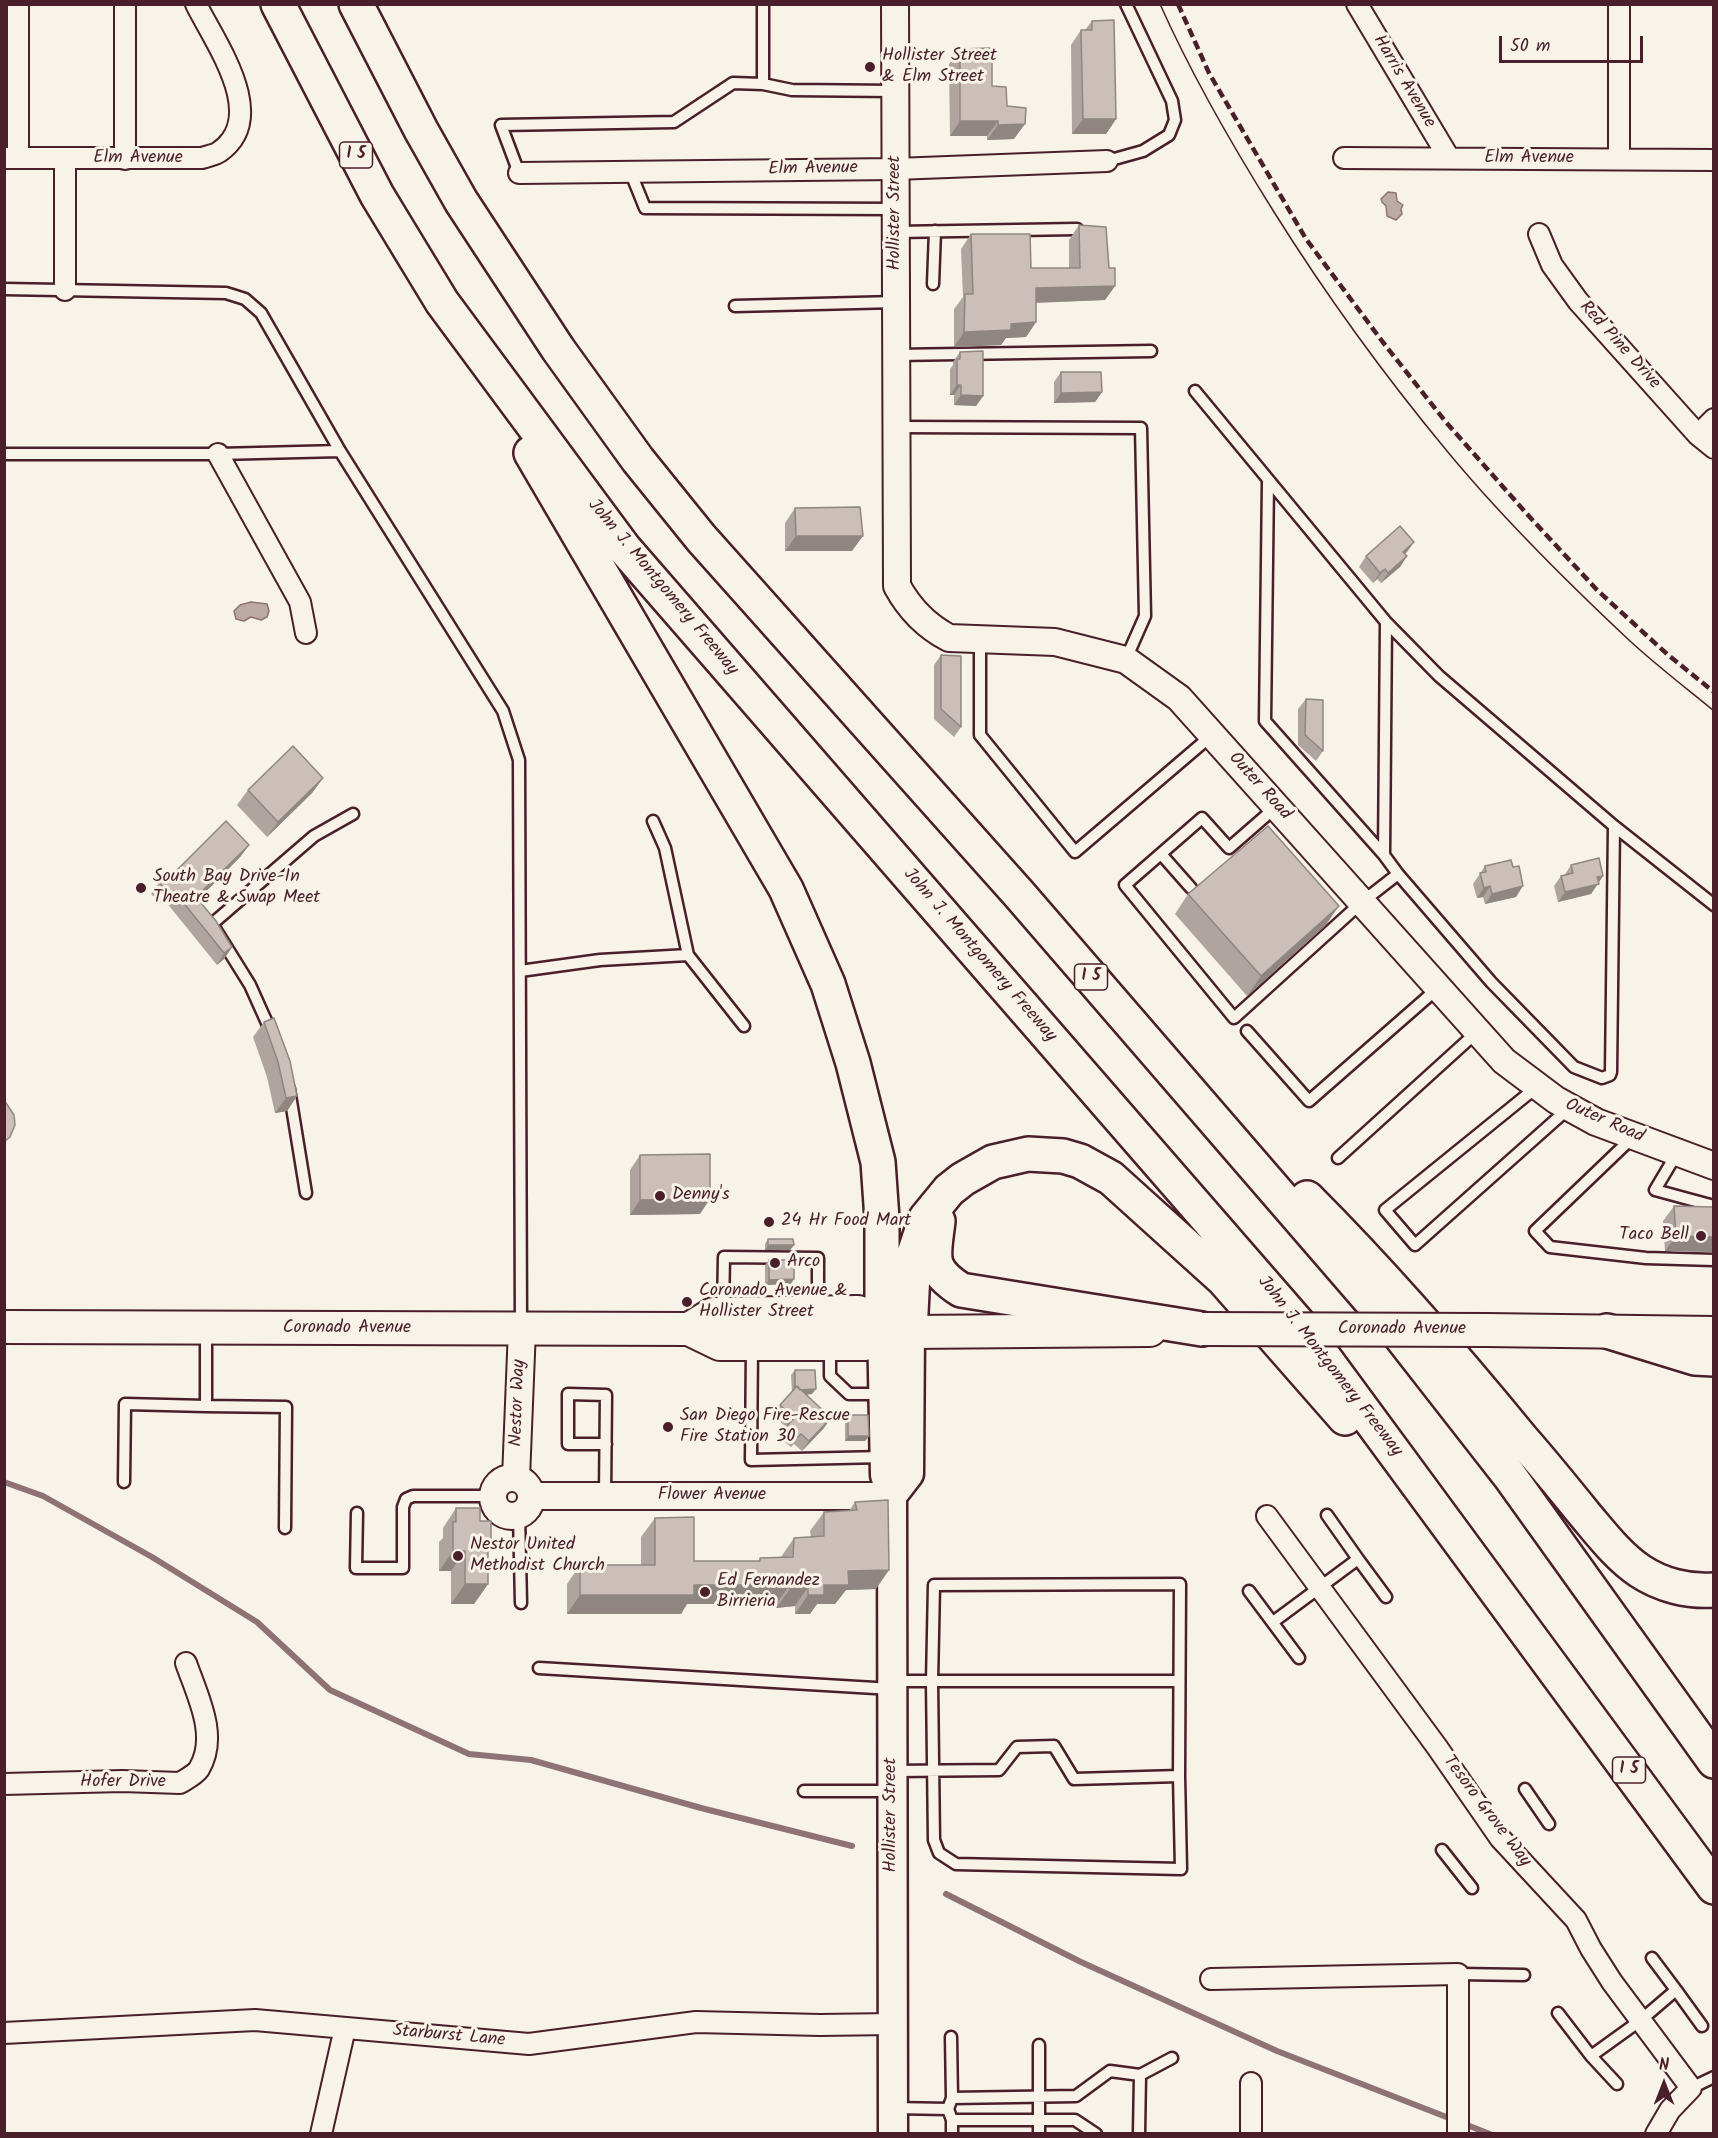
<!DOCTYPE html>
<html>
<head>
<meta charset="utf-8">
<style>
  body { margin:0 }
  #map { position:relative; width:1718px; height:2138px; overflow:hidden; background:#f7f3e8; font-family:Kalam,sans-serif }
  canvas { display:block }
  .frame { position:absolute; inset:0; border:6px solid #4a1f2b; pointer-events:none }
  .north { position:absolute; left:1634px; top:2054px; width:60px; height:60px; -webkit-text-stroke:4px #f7f3e8; paint-order:stroke; rotate:0deg; font-size:16px; font-weight:700; line-height:24px; text-align:center; color:#4a1f2b }
  .north::after { content:''; display:block; margin:auto; width:21px; height:27px; background:#4a1f2b; clip-path:polygon(50% 0,100% 100%,50% 72%,0 100%) }
  .scale { position:absolute; left:1499px; top:36px; width:144px; height:27px; box-sizing:border-box; border:3px solid #4a1f2b; border-top:0; padding-left:8px; font-size:18px; line-height:21px; white-space:nowrap; color:#4a1f2b; -webkit-text-stroke:4px #f7f3e8; paint-order:stroke }
</style>
</head>
<body>
<div id="map">
<canvas width="1718" height="2138"></canvas>
<div class="frame"></div>
<div class="north">N</div>
<div class="scale">50 m</div>
</div>
<script>
const ctx = document.querySelector('canvas').getContext('2d');
ctx.lineJoin = 'round';
function fillPath(path, color) { ctx.fillStyle = color; ctx.fill(path, 'evenodd'); }
function strokePath(path, color, width, dash) { ctx.strokeStyle = color; ctx.lineWidth = width; ctx.lineCap = dash ? 'butt' : 'round'; ctx.setLineDash(dash || []); ctx.stroke(path); }
function drawText(font, color, halo, rows, align = 'center') {
  ctx.font = font + ' Kalam,sans-serif'; ctx.lineWidth = 6; ctx.setLineDash([]); ctx.textBaseline = 'middle'; ctx.strokeStyle = halo; ctx.fillStyle = color; for (const [text, x, y, turn = 0] of rows) {
    ctx.save(); ctx.translate(x, y); ctx.rotate((+turn || 0) * Math.PI / 180); ctx.textAlign = isNaN(turn) ? turn : align; if (halo) ctx.strokeText(text, 0, 0); ctx.fillText(text, 0, 0); ctx.restore();
  }
}
const water = new Path2D(`
  M1388,192L1396,193L1397,201L1403,205L1401,209L1402,214L1396,220L1387,216L1386,206L1382,202L1381,199Z
  M251,602L267,604L269,611L267,617L261,620L251,617L244,621L236,619L234,611L240,605Z`);
fillPath(water, '#bcaaa7');
strokePath(water, '#8e7275', 1.5);
strokePath(new Path2D(`
  M4,1482L43,1496L152,1557L257,1622L330,1690L469,1754L531,1760L701,1808L852,1846
  M946,1894L1081,1962L1277,2051L1490,2134`), '#8e7275', 6);
const service = new Path2D(`
  M763,84L792,90L895,91
  M1107,161L1143,151L1169,135L1175,120L1172,101L1126,4
  M630,171L645,208L895,209
  M519,173L501,125L674,122L733,83L763,84V4
  M896,232L1077,229
  M933,284L935,231
  M4,289L226,293L245,299L261,313L340,451L503,711L519,760L521,1326
  M735,306L896,302
  M896,355L1151,351
  M1195,391L1386,622L1439,676L1614,826L1714,905
  M897,427L1141,428L1145,616L1126,659
  M4,454H218L340,451
  M1268,482L1265,721L1384,855L1398,874L1491,982L1574,1067L1602,1078L1610,1075L1611,1072L1614,826
  M980,639V735L1075,852L1212,735
  M1276,807L1229,848L1202,818L1125,885L1234,1018L1362,902L1398,874
  M1161,854L1191,888
  M1384,855L1386,622
  M688,955L744,1026
  M520,971L600,960L688,955L665,848L653,821
  M1247,1031L1309,1101L1438,988
  M272,1034L250,985L212,924L314,836L353,814
  M1538,1086L1385,1210L1415,1245L1569,1108
  M289,1089L306,1193
  M1632,1138L1535,1231L1550,1247L1646,1258L1714,1260
  M1677,1153L1655,1190L1714,1206
  M1338,1158L1478,1031
  M723,1311L724,1257L818,1258V1310
  M752,1347L751,1460L883,1457
  M830,1347V1376L849,1394H883
  M206,1406L286,1407L285,1528
  M124,1482L125,1404L206,1406V1331
  M605,1495L606,1395L568,1394V1444H606
  M357,1513L356,1568H403V1507L406,1499L413,1496H493
  M519,1515L521,1603
  M1358,1559L1386,1597
  M1180,1584L1179,1776L1181,1869L956,1864L939,1853L934,1840L932,1682L934,1585Z
  M1249,1591L1299,1658
  M1273,1622L1358,1559L1327,1515
  M539,1668L892,1689
  M894,1681H1179
  M893,1771L999,1770L1017,1747L1054,1746L1074,1779L1179,1776
  M1525,1789L1549,1824
  M804,1791H892
  M1442,1850L1472,1888
  M1458,1974L1524,1975
  M1676,1990L1702,2026
  M1558,2013L1591,2056L1641,2020L1676,1990L1652,1958
  M951,2037L952,2098
  M1039,2045V2134
  M1591,2056L1617,2084
  M1691,2088L1714,2077
  M893,2108L948,2109L952,2098L1076,2096L1110,2071L1140,2075L1172,2058
  M948,2109L952,2120H1075L1096,2134
  M952,2120V2134
  M1139,2134L1140,2075`);
const minor = new Path2D(`
  M18,4V158
  M125,4V159
  M1357,4L1449,158
  M4,158H202C207,156 215,155 219,152C270,117 215,43 196,4
  M1344,158L1714,160
  M65,159V290
  M1619,159V4
  M519,173L895,169L1107,161
  M1539,234L1552,265L1578,301L1698,435L1714,448
  M1698,435L1714,419
  M218,454L300,602L306,633
  M1267,1516L1437,1747L1500,1838L1576,1920L1591,1949L1612,1982L1691,2088L1670,2110L1656,2134
  M4,1784L122,1781L180,1783C186,1779 195,1775 199,1769C219,1736 197,1695 186,1663
  M1211,1979L1458,1974V2134
  M4,2033L255,2020L529,2044L696,2022L820,2025L893,2024
  M321,2134L345,2028
  M1251,2134V2083`);
const tertiary = new Path2D(`
  M895,4L897,586C909,608 926,626 949,638L1055,642L1126,660L1179,698L1504,1061L1556,1100L1596,1122L1714,1166
  M493 1497a19 19 0 1 1 38 0a19 19 0 1 1-38 0Z
  M516,1478L522,1329
  M532,1496H892`);
const secondary = new Path2D(`
  M882,1322L885,1475L892,1496L893,2134
  M892,1496L909,1474L910,1332`);
const primary = new Path2D(`
  M4,1327L689,1329L720,1344H864L910,1332L1150,1330
  M689,1329L713,1314L858,1312L907,1331
  M1486,1330L1714,1333`);
const motorway = new Path2D(`
  M278,4L377,195L442,302L624,548L1304,1330L1714,1887
  M356,4L421,130L461,201L558,349L638,460L701,538L1019,894L1395,1329L1509,1475L1714,1761
  M531,453L786,889L828,984L853,1063L878,1162L882,1219V1322
  M1307,1198C1383,1274 1454,1356 1522,1439C1544,1464 1565,1490 1586,1516C1602,1535 1619,1557 1640,1571C1661,1585 1688,1592 1714,1590
  M938,1221C934,1257 927,1268 961,1290L1202,1329
  M1607,1331L1695,1358L1714,1359
  M910,1332L914,1254L926,1218L949,1190L963,1179L993,1162L1028,1154L1063,1156L1080,1161L1111,1178L1224,1280L1345,1418`);
strokePath(service, '#4a1f2b', 15);
strokePath(minor, '#4a1f2b', 24);
strokePath(tertiary, '#4a1f2b', 30);
strokePath(secondary, '#4a1f2b', 33);
strokePath(primary, '#4a1f2b', 36);
strokePath(motorway, '#4a1f2b', 38);
strokePath(service, '#f7f3e8', 10);
strokePath(minor, '#f7f3e8', 20);
strokePath(tertiary, '#f7f3e8', 26);
strokePath(secondary, '#f7f3e8', 28);
strokePath(primary, '#f7f3e8', 32);
strokePath(motorway, '#f7f3e8', 33);
strokePath(new Path2D(`
  M1160,4C1192,76 1232,145 1274,212C1326,295 1384,375 1447,451C1503,519 1566,581 1630,641C1656,665 1686,688 1714,711`), '#4a1f2b', 1.5);
strokePath(new Path2D(`
  M1178,4L1209,73L1306,239L1382,341L1445,421L1527,514L1597,590L1667,654L1714,692`), '#4a1f2b', 4.5, [9, 4.5]);
const primaryBridge = new Path2D(`
  M1202,1329L1486,1330`);
strokePath(primaryBridge, '#4a1f2b', 36, []);
strokePath(primaryBridge, '#f7f3e8', 32);
fillPath(new Path2D(`
  M1092,21L1116,119L1106,134H1072L1071,45L1081,30H1085Z
  M960,49L992,86L1007,106L1014,139L987,140V136H950L949,64Z
  M1079,225L1109,268L1115,286L1105,300L1036,303V322L1026,337L1006,338L1001,345L954,347V309L963,297L961,249L971,234L1031,268H1069V240Z
  M960,352L983,396L976,406L954,405V395H950V369L953,365V362Z
  M1061,372L1102,392L1095,402L1054,403V382Z
  M795,508L852,551H785V523Z
  M1414,542L1404,554L1407,556L1400,567L1381,583L1377,579L1373,583L1359,567L1366,556Z
  M941,655L961,727L954,737L934,719V665Z
  M1306,699L1323,751L1316,761L1298,745V709Z
  M323,778L312,793L267,837L237,805L248,790Z
  M241,856L198,899L232,947L224,959L217,965L166,902L163,905L151,894L159,883L173,874Z
  M1571,865L1603,876L1591,894L1558,902L1554,886L1561,876H1564Z
  M1485,866L1516,897L1485,904L1483,897L1477,898L1473,884Z
  M1188,894L1325,926L1247,996L1175,914Z
  M264,1022L297,1096L287,1111L275,1113L267,1077L253,1037Z
  M640,1155L700,1214L630,1215V1170Z
  M1674,1206L1713,1207V1252L1665,1251L1663,1221Z
  M768,1239L794,1245L790,1250H765V1244Z
  M769,1260L791,1284L765,1285V1265Z
  M795,1370L812,1394L806,1395L824,1428L802,1451L794,1444L791,1447L779,1437L786,1427L773,1415L780,1405L792,1392L791,1375Z
  M848,1415L869,1436L865,1441H845V1421Z
  M855,1502L876,1589L846,1590L835,1604H817L810,1614H795V1606L776,1608V1604H687L681,1614H567V1584L580,1565H641V1537L655,1518L694,1561H759L760,1558L781,1557L794,1538L811,1537L810,1531L824,1512L849,1511Z
  M456,1508L480,1521L488,1554V1584L474,1604H451V1571H439V1542L443,1538V1528Z`), '#afa49f');
fillPath(new Path2D(`
  M1083,119H1116L1106,134H1072Z
  M960,121H998L987,136H950Z
  M1025,124L1014,139L987,140L998,125Z
  M1115,286L1105,300L1025,303L1036,288Z
  M1036,322L1026,337L1006,338L1001,345L954,347L964,332L1011,324Z
  M957,385H961L954,395H950Z
  M1102,392L1095,402L1054,403L1061,393Z
  M961,395L983,396L976,406L954,405Z
  M796,536H863L852,551H785Z
  M1414,542L1407,552L1396,562L1403,552Z
  M1407,556L1400,567L1381,583L1388,573Z
  M1385,569L1377,579L1373,583L1380,573Z
  M323,778L312,793L267,837L278,822Z
  M249,845L241,856L189,909L196,897Z
  M1603,876L1591,894L1558,902L1565,892L1597,877Z
  M1490,886L1483,897L1477,898L1484,888Z
  M1523,886L1516,897L1485,904L1492,894Z
  M1339,906L1325,926L1247,996L1261,976Z
  M232,947L224,959L217,965L224,953Z
  M297,1096L287,1111L275,1113L286,1098Z
  M710,1199L700,1214L630,1215L640,1200Z
  M1676,1236L1713,1237V1252L1665,1251Z
  M768,1245H794L790,1250H765Z
  M794,1279L791,1284L765,1285L769,1280Z
  M816,1389L812,1394L792,1395L795,1390Z
  M831,1418L824,1428L802,1451L809,1441Z
  M848,1436H869L865,1441H845Z
  M453,1551H465L451,1571H439Z
  M889,1570L876,1589L846,1590L835,1604H817L810,1614H795L808,1595L848,1571Z
  M465,1584H488L474,1604H451Z
  M694,1585H790L776,1604H687L681,1614H567L580,1595Z
  M808,1587L795,1606L776,1608L790,1589Z`), '#8f8682');
const building = new Path2D(`
  M1114,20L1116,119H1083L1081,30H1092V21Z
  M992,48V86L1006,87L1007,106L1026,108L1025,124L998,125V121H960V49Z
  M1079,225L1106,227L1109,268H1115V286L1036,288V322L1011,324V330L964,332L965,294H973L971,234H1030L1031,268H1080Z
  M983,351V396L961,395V385H957V359H960V352Z
  M1061,372H1101L1102,392L1061,393Z
  M860,507L863,536H796L795,508Z
  M1400,526L1414,542L1403,552L1407,556L1388,573L1385,569L1380,573L1366,556Z
  M941,655L961,656V727L941,709Z
  M1306,699L1323,700V751L1305,735Z
  M293,746L323,778L278,822L248,790Z
  M226,821L249,845L196,897L216,921L232,947L224,953L174,891L171,894L159,883L170,871L173,874Z
  M1268,826L1339,906L1261,976L1188,894Z
  M1599,858L1603,876L1597,877L1599,884L1565,892L1561,876L1573,873L1571,865Z
  M1511,860L1513,867L1519,866L1523,886L1492,894L1490,886L1484,888L1480,873L1486,872L1485,866Z
  M274,1018L290,1061L297,1096L286,1098L278,1062L264,1022Z
  M4,1100L14,1115L15,1125L10,1137L4,1142Z
  M710,1154V1199L640,1200V1155Z
  M1674,1206L1713,1207V1237L1676,1236Z
  M768,1239H793L794,1245H768Z
  M769,1260H794V1279L769,1280Z
  M795,1370H815L816,1389L800,1390L797,1386L795,1388Z
  M797,1386L831,1418L809,1441L801,1434L798,1437L786,1427L794,1418L780,1405Z
  M848,1415H868L869,1436H848Z
  M888,1500L889,1570L848,1571L849,1585H824V1595H808V1587L790,1589V1585H694V1595H580V1565H655V1518L694,1517V1561H760V1558L793,1557L794,1538L824,1536V1512L857,1510L855,1502Z
  M456,1508H480V1521H491V1550H488V1584H465V1551H453V1522H456Z`);
fillPath(building, '#ccbfb9');
strokePath(building, '#8f8682', 1.5);
for (const [x, y, r, color] of [
  [870,67,6,"#4a1f2b"],
  [141,888,6,"#4a1f2b"],
  [660,1196,6,"#4a1f2b"],
  [769,1222,6,"#4a1f2b"],
  [1701,1236,6,"#4a1f2b"],
  [775,1263,6,"#4a1f2b"],
  [687,1302,6,"#4a1f2b"],
  [668,1427,6,"#4a1f2b"],
  [458,1556,6,"#4a1f2b"],
  [705,1592,6,"#4a1f2b"]
]) { const dot = new Path2D(); dot.arc(x, y, r, 0, 2 * Math.PI); ctx.fillStyle = color; ctx.fill(dot); strokePath(dot, '#f7f3e8', 2); }
for (const [x, y, w] of [
  [356,155,33],
  [1091,977,33],
  [1629,1770,33]
]) { const box = new Path2D(); box.roundRect(x - w / 2, y - 13, w, 26, 4.5); ctx.fillStyle = '#f7f3e8'; ctx.fill(box); strokePath(box, '#4a1f2b', 1.5); }
drawText('bold 16px', '#4a1f2b', null, [
  ["I 5",356,155],
  ["I 5",1091,977],
  ["I 5",1629,1770]
]);
drawText('18px', '#4a1f2b', '#f7f3e8', [
  ["Hollister Street",882,57],
  ["& Elm Street",882,78],
  ["South Bay Drive-In",153,878],
  ["Theatre & Swap Meet",153,899],
  ["Denny's",672,1196],
  ["24 Hr Food Mart",781,1222],
  ["Taco Bell",1689,1236,"right"],
  ["Arco",787,1263],
  ["Coronado Avenue &",699,1292],
  ["Hollister Street",699,1313],
  ["San Diego Fire-Rescue",680,1417],
  ["Fire Station 30",680,1438],
  ["Nestor United",470,1546],
  ["Methodist Church",470,1567],
  ["Ed Fernandez",717,1582],
  ["Birrieria",717,1603]
], 'left');
drawText('18px', '#4a1f2b', '#f7f3e8', [
  ["Harris Avenue",1403,82,59],
  ["Elm Avenue",138,159],
  ["Elm Avenue",1529,159],
  ["Elm Avenue",813,170,-1],
  ["Hollister Street",896,213,-90],
  ["Red Pine Drive",1619,346,48],
  ["John J. Montgomery Freeway",662,588,50],
  ["Outer Road",1259,787,48],
  ["John J. Montgomery Freeway",979,956,49],
  ["Outer Road",1604,1122,24],
  ["Coronado Avenue",347,1329],
  ["Coronado Avenue",1402,1330],
  ["John J. Montgomery Freeway",1329,1367,52],
  ["Nestor Way",519,1403,-88],
  ["Flower Avenue",712,1496],
  ["Hofer Drive",123,1783],
  ["Tesoro Grove Way",1486,1812,53],
  ["Hollister Street",892,1815,-90],
  ["Starburst Lane",449,2037,5]
]);
</script>
</body>
</html>
